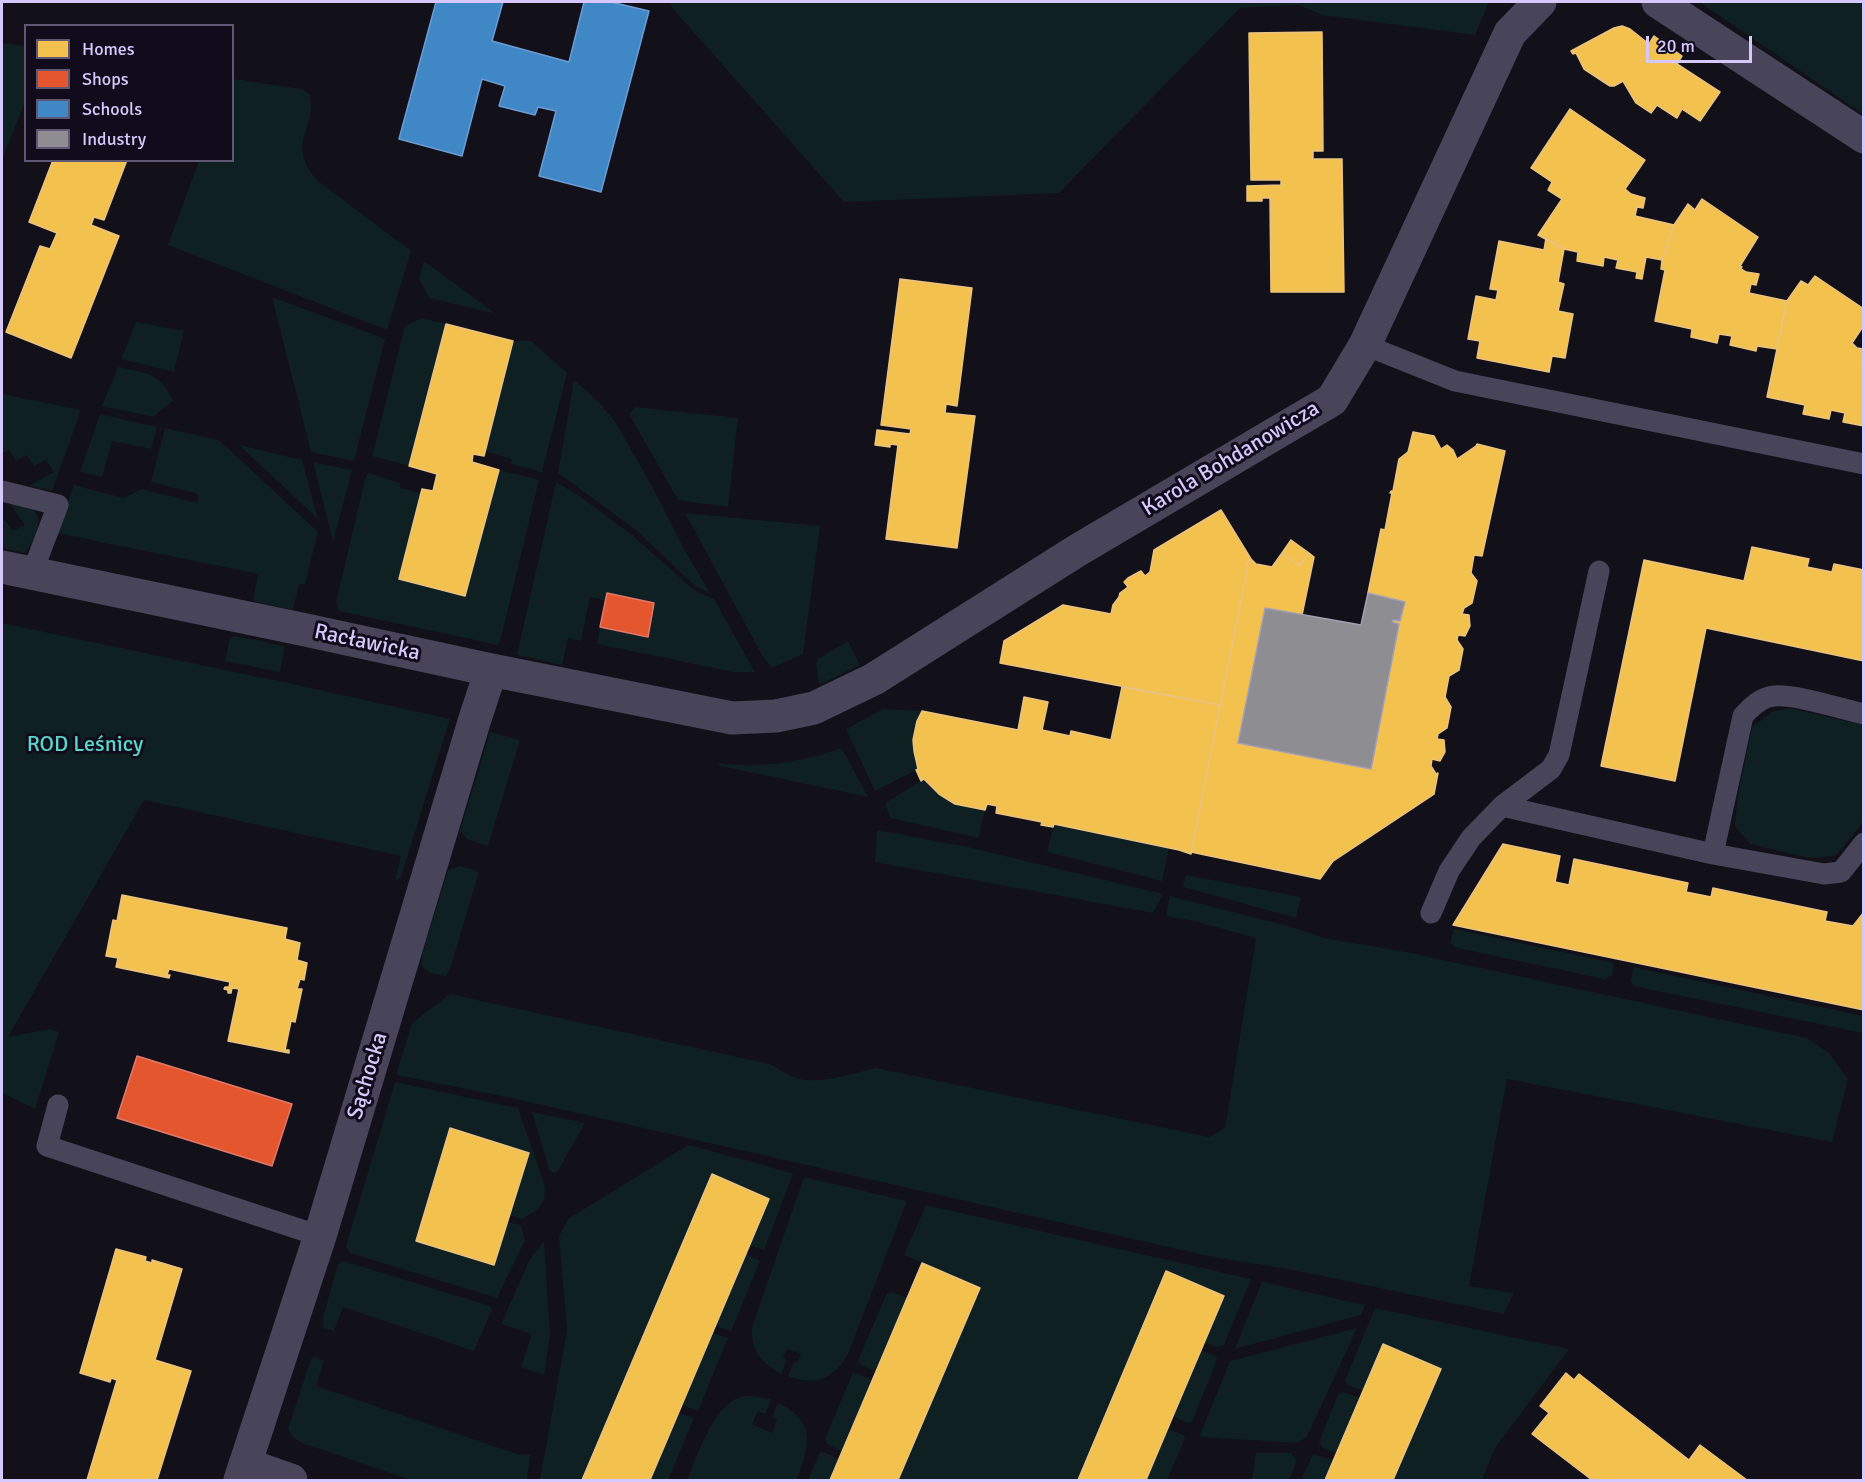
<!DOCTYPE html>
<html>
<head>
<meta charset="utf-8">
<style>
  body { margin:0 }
  #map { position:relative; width:1865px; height:1482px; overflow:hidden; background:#121018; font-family:Signika,sans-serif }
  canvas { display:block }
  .frame { position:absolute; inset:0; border:3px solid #d6c8fc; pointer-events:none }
  .legend { position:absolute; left:24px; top:24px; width:210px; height:138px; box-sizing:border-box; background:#110c1b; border:2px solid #605775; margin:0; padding:8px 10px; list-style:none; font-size:18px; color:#d6c8fc }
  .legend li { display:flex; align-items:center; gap:12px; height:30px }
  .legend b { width:30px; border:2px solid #605775 }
  .scale { position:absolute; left:1646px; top:36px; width:106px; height:27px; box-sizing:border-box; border:3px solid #d6c8fc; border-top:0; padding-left:8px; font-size:18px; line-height:21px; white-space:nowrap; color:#d6c8fc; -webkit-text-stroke:4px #110c1b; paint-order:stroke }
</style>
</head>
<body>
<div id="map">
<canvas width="1865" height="1482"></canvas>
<div class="frame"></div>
<ul class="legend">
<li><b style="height:16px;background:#f2c14e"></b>Homes</li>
<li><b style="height:16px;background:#e4572e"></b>Shops</li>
<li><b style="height:16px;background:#3f88c5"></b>Schools</li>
<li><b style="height:16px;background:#8d8d92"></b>Industry</li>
</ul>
<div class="scale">20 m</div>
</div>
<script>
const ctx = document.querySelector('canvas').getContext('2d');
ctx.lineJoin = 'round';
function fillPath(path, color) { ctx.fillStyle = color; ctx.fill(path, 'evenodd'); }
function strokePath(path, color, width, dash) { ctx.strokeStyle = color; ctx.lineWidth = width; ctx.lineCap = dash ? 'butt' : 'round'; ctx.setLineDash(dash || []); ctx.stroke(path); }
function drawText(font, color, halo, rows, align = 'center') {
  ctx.font = font + ' Signika,sans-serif'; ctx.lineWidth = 6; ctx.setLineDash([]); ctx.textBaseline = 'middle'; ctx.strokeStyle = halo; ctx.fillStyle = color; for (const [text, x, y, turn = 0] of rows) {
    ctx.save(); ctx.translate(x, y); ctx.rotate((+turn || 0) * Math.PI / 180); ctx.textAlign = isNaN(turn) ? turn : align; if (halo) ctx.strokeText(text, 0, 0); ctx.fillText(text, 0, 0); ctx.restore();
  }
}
fillPath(new Path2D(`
  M670,2H1489L1475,35L1322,15L1299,5L1240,8L1059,193L844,202L673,9Z
  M1699,2H1863V114Z
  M2,43L25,46V102L2,159Z
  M233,79L302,89L309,94C320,126 283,143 318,181L411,251L387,330L168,245L199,161L232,160Z
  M424,261L496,314L429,298L419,278Z
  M272,297L385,339L354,461L311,452Z
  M422,318L446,324L409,466L372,456L405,326Z
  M136,322L184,331L174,372L121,359Z
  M513,341H531L567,373L542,472L511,464L512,459L485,451Z
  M118,367C145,373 161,372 173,401L153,417L102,406Z
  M574,380L599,402L616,423L654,490L684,549L710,593L695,586L636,530L558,473Z
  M2,394L81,410L52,491L29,486L54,472L46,460L34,466L27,455L16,461L9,450L2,453Z
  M635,407L738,418L728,507L678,500L629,414Z
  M100,414L157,427L151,449L112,441L102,477L80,472Z
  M165,428L219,440L318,532L305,584H299L293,610L253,601L258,574L57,533L74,485L124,498L142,489L198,503V494L151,482Z
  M239,445L302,460L318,519Z
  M313,462L352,470L333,542Z
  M499,470L539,480L501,638L498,645L339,611L336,602L365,479L368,473L400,483V488L421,493L400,579L465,596Z
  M556,482L578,495L631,534L694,590L714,599L755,672H734L597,644L600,627L648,636L654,603L608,593L606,601L590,597L581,641L568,638L562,665L517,655Z
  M8,501C16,503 26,504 32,509C46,520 34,543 24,553L2,548V522L5,520L12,531L25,525Z
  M685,513L820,526L803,654L772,668L763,657Z
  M2,623L297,685L450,719L401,877L395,881L401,856L144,800L8,1037L50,1029L59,1032L35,1109L2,1093Z
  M235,636L285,646L280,672L225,661L230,638Z
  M848,641L860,665L821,684L819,683L816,663L819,658Z
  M1789,708L1863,725V822L1836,856L1809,858L1750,844L1735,826L1737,801L1752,727L1772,712Z
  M883,709L922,711C912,731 912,748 918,769L875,791L846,729Z
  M490,732L520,740L488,846L467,839L460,831Z
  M842,748L868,797L720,766L718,763C759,769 803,762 842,748Z
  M924,779C939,801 961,805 985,810L978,838L890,818L885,803Z
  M1054,824L1169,848L1162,881L1047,852Z
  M877,830L968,847L1163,894L1153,913L875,862Z
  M460,866L479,872L450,969L446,976L430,973L422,966V955L448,870Z
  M1186,875L1301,897L1296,918L1183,887Z
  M1170,896L1288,926L1325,938L1411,953L1807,1038L1829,1053L1848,1079L1832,1142L1507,1079L1469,1286L1514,1293L1504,1314L1288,1269L1212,1257L511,1098L396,1075L412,1023L450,994L770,1064C781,1070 793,1079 805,1080C829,1082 854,1073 876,1068L1209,1137L1225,1128L1256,938L1194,921L1166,916Z
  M1454,929L1614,963L1612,975L1605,979L1457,948L1450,943Z
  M1633,967L1863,1016V1033L1633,986L1631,980Z
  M395,1082L518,1108L544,1183C547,1204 540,1209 522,1219L510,1215L528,1153L450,1128L416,1241L494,1265L507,1222L521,1225L525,1240L497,1298L350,1253L346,1246Z
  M532,1112L585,1123L558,1171L555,1173L551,1172L549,1169Z
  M688,1145L760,1164L793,1174L764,1250L750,1245L769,1199L711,1175L582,1480H540L567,1330L559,1237L568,1219Z
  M804,1177L907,1201L848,1354C834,1379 815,1387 788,1376L794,1362L797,1363L801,1354L787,1349L783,1357L787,1360L781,1374C762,1363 750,1351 752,1327Z
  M926,1205L1251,1279L1224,1345L1217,1347L1204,1342L1223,1296L1166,1271L1078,1480H898L980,1288L904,1255Z
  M544,1241L550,1335L544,1375L521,1367L532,1334L501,1324L530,1259Z
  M746,1254L760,1261L731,1331L716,1326Z
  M343,1261L490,1306L492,1310L474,1351L343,1307L334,1331L324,1328L322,1321L338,1264Z
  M1262,1281L1267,1283L1365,1305L1361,1315L1235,1349Z
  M893,1292L907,1298L876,1372L861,1365L858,1360L887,1293Z
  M1375,1308L1569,1349L1495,1448L1482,1480H1393L1441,1369L1383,1344L1363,1391L1347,1385L1345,1380Z
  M1357,1328L1307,1437L1297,1443L1199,1437L1230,1361Z
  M713,1333L728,1338L698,1411L682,1405Z
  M1201,1350L1216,1356L1217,1360L1192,1422L1187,1423L1173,1416Z
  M315,1357L324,1361L316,1386L517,1454L530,1455L527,1480H411L302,1443L293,1437L288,1429L311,1359Z
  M853,1372L872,1380L842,1451L827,1444L825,1439Z
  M1343,1392L1360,1398L1337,1453L1323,1448L1319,1442L1338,1395Z
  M751,1396L771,1399L765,1414L758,1411L752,1424L772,1433L777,1419L772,1417L778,1403C817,1421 810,1448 796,1480H687C697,1457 712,1408 738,1398C742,1396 747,1396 751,1396Z
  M679,1413L694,1418L668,1480H650Z
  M1168,1429L1184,1435L1185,1438L1167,1480H1146Z
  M820,1452H823L839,1459L830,1480H808Z
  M1256,1453H1291L1297,1461L1289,1480H1252Z
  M1313,1454L1334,1460L1325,1480H1301Z`), '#0f2022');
const homes = new Path2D(`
  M1622,26L1630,29L1649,44L1654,36L1682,56L1677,64L1720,92L1700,121L1682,109L1677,118L1657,105L1651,113L1636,103L1623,81L1614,86H1610L1584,69L1576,53L1573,54L1571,51L1614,28Z
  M1322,32L1323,151H1313V159H1342L1344,292H1271L1270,198H1262V201H1247V186L1281,185V180H1251L1249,33Z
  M1570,109L1645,160L1625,189L1631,194L1645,198L1643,208L1637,207L1635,216L1674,225L1662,260L1646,257L1642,279L1636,278L1637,272L1616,268L1618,260L1604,257L1603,266L1577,261L1578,252L1564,249L1538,235L1562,199L1548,190L1552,182L1531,168Z
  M53,160H127L104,220L94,217L91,225L119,236L71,358L6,332L40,246L50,249L57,233L29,222Z
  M1702,199L1758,237L1740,266L1742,267L1740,268L1746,272L1759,274L1756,285L1751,284L1749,293L1787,301L1777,349L1757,346L1756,351L1730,345L1732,336L1719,334L1717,343L1691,337L1692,329L1655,321L1665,270L1661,269L1662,260L1674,225L1688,204L1695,210Z
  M1546,238L1564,249L1558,282L1564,284L1558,311L1573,314L1565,358L1552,356L1549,372L1477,358L1480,341L1468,339L1476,296L1496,300L1498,290L1490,289L1499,241L1544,250Z
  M1815,276L1864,309V325L1852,343L1857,348L1864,349L1862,369L1864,370V426L1843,422L1845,413L1831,410L1829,419L1803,414L1805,405L1767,397L1787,301L1801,281L1808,285Z
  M900,279L972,288L957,406L946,404L945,413L975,416L957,548L886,539L898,445L890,444V447L875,445L877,430L910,434L911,429L881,425Z
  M446,324L513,341L484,456L473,454L472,462L499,470L465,596L399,579L422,489L433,491L437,474L409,466Z
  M1413,432L1434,436L1441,449L1447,445L1453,450L1457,459L1476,446L1477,444L1505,451L1482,556L1474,555L1471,573L1477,581L1472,603L1464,608L1462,614L1469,615L1470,626L1465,636L1458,635L1457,640L1463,649L1459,670L1449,676L1445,697L1451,707L1447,728L1438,734L1437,739L1444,740L1445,752L1440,761L1432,759L1431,766L1436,774L1438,773L1434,794L1333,861L1320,879L1191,852L1248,565L1246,564L1251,559L1256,564L1272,567L1282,553L1299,566L1309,553L1314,557L1302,615L1265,608L1238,743L1371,769L1399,624L1392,622L1393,620L1400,621L1405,602L1368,593L1381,529L1385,530L1392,493H1390L1391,491H1393L1399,459L1408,452Z
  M1221,510L1251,559L1246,564L1248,565L1220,705L1000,663L1004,641L1063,605L1111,614L1113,605L1119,597L1120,593L1128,587L1124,582L1128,578L1141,571L1145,576L1150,572L1154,550Z
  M1291,540L1309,553L1299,566L1282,553Z
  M1752,547L1809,559L1807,567L1832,572L1834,564L1864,570V661L1706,628L1675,781L1601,766L1644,560L1744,581Z
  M1122,687L1220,705L1191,854L1179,850L1054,824L1053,827L1041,825L1042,822L996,813L997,806L987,804L985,810L955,804L939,794L924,779L921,781L916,770L918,769L914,751L913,740L917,721L922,711L1018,730L1024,697L1048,702L1042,730L1070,736L1071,731L1111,740Z
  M1503,844L1560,856L1555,882L1569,885L1574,859L1688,883L1686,892L1711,897L1713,888L1827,912L1825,921L1853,926L1864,912V1010L1453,925Z
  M122,895L287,928L285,939L300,943L297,960L307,963L304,980L300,979L297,989H302L295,1022L291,1021L285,1050H289V1053L228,1041L239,989L232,988L231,993H228V990L224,989L225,987H229L230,982L169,969L167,975H170L169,978L116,967L118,958L106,956L113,920L117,921Z
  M450,1128L529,1153L494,1265L416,1241Z
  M712,1174L769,1199L748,1249L650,1480H582Z
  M116,1249L146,1257L145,1261L152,1263V1260L182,1269L155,1360L191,1371L157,1480H87L117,1380L111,1378L110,1382L80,1373Z
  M922,1263L980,1288L898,1480H830Z
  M1166,1271L1224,1296L1173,1416L1146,1480H1078Z
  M1383,1344L1441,1369L1393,1480H1325Z
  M1566,1373L1574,1380L1579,1374L1689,1460L1700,1445L1747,1480H1592L1532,1434L1549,1413L1540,1406Z`);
fillPath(homes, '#f2c14e');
strokePath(homes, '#eac382', 1.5);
const shops = new Path2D(`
  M607,593L654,603L648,637L600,627Z
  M137,1056L292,1104L272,1166L117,1118Z`);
fillPath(shops, '#e4572e');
strokePath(shops, '#e0796c', 1.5);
const schools = new Path2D(`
  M436,2H503L492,41L569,62L584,2H611L649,11L601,192L539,176L556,111L538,107L535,115L499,106L505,86L482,79L462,156L399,139Z`);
fillPath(schools, '#3f88c5');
strokePath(schools, '#6c9bd6', 1.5);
const industry = new Path2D(`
  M1368,593L1405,602L1400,621L1393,620L1392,622L1399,624L1371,769L1238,743L1265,608L1361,625Z`);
fillPath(industry, '#8d8d92');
strokePath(industry, '#a39fb2', 1.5);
strokePath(new Path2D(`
  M1365,345L1455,381L1864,464
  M2,491L58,505L32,573
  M1502,806L1551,769L1559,755L1599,571
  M1713,854L1743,716C1751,707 1761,697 1774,696C1796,694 1841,709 1864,714
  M1431,913L1449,871L1471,838L1502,806L1713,854L1824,874L1841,872L1864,843
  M58,1105L47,1146L320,1236`), '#484459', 21);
strokePath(new Path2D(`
  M1658,2L1864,137
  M2,567L301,629L491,670L732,718L776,716L814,708L874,679L1078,550L1332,400L1365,345L1510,33L1540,2
  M245,1464L291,1480
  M240,1480L320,1236L474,722L491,670`), '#484459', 33);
drawText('22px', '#d6c8fc', '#110c1b', [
  ["Karola Bohdanowicza",1231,459,-31],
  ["Racławicka",367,643,12],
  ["Sąchocka",368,1076,-73]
]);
drawText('22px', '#59d7cb', '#110c1b', [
  ["ROD Leśnicy",85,745]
]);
</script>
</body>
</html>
